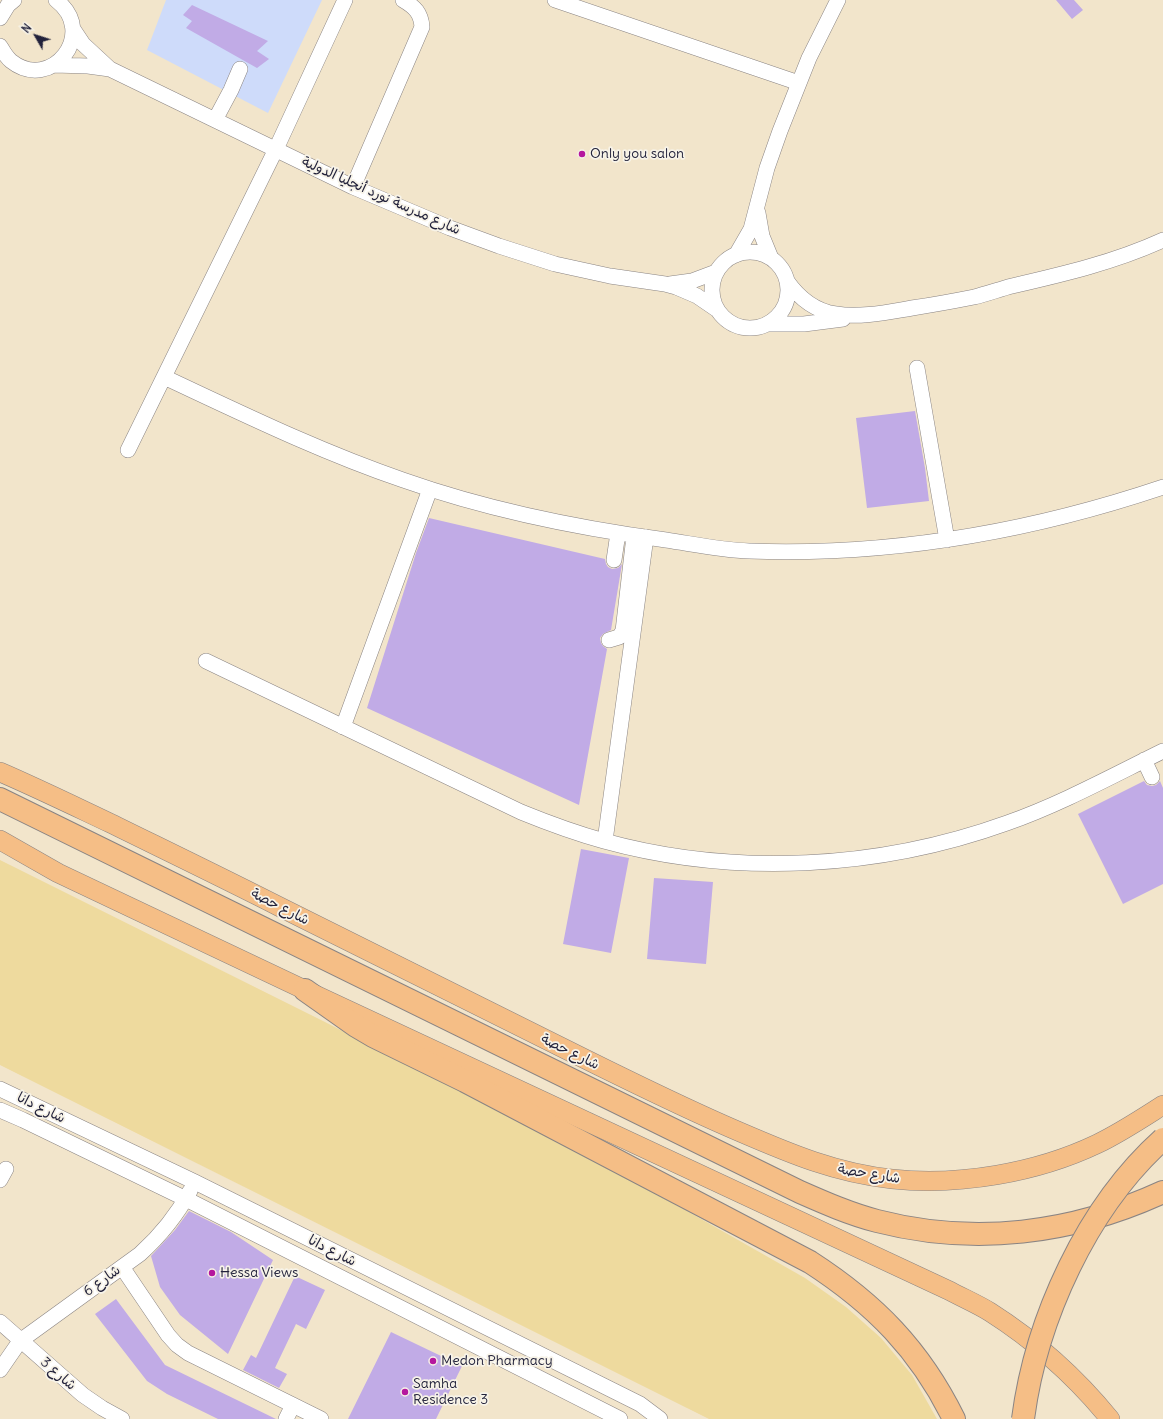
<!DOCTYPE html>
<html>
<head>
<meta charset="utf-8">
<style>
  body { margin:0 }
  #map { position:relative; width:1163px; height:1419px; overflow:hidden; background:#f2e5cb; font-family:Delius,sans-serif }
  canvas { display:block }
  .north { position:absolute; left:16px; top:16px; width:40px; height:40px; -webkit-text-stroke:3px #f7f3e8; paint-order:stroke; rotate:309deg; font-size:11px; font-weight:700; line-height:16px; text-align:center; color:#22223b }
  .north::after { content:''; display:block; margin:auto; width:14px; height:18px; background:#22223b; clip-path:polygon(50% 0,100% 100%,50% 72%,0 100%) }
</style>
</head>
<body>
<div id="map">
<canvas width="1163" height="1419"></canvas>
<div class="north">N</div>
</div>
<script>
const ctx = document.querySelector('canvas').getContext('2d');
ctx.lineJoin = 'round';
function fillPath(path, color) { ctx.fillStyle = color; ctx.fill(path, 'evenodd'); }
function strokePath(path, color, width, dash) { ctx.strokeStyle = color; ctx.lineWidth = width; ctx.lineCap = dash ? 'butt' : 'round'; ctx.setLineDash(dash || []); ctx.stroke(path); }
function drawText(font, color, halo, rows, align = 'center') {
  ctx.font = font + ' Delius,"Playpen Sans Arabic",sans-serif'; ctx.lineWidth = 3.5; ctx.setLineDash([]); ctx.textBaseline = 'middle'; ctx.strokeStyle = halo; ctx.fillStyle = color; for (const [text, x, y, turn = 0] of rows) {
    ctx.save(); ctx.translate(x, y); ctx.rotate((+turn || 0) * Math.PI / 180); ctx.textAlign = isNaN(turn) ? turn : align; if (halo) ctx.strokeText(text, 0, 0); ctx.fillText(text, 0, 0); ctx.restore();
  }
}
fillPath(new Path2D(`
  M166,0H322L268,113L147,50Z`), '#cedbfa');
fillPath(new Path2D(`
  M0,860L319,1019L524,1123L680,1207L805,1278L846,1307L881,1338L912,1375L937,1419H709L0,1065Z`), '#eeda9e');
fillPath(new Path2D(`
  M1056,0H1074L1083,10L1072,19Z
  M192,5L268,41L257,51L269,59L257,68L186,28L192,21L183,15Z
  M915,411L925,468L929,501L867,508L856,418Z
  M429,518L605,559L606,564L608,567L612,569L618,568L622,564L611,630L603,634L600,638L601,643L603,646L607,649L579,805L367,708L416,553Z
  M1144,781L1147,785L1152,786L1156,785L1160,781L1163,788V884L1123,904L1078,814Z
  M581,849L629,858L611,953L563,944Z
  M654,878L713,882L706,964L647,959Z
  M189,1211L231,1232L273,1260L228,1354L180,1315L160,1287L151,1256L175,1230Z
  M295,1276L325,1290L306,1329L296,1324L275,1368L287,1374L279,1388L243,1370L251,1355L256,1358Z
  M116,1299L165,1365L276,1419H218L167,1394L147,1381L95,1314Z
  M391,1332L462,1366L436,1419H348Z`), '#c1abe6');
const minor = new Path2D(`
  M555,0L799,83
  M0,18L8,5L14,0
  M73,29L83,44L110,69L353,187L450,228L499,246L555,264L610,276L665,284L676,287L697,296L716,309
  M0,46C3,51 6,57 11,61C51,93 99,33 56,0
  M54,65L88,66L110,69
  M215,120L231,90L240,69
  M353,187L422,27C421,13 415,7 403,0
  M758,213L762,236L771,258
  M712 290a38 38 0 1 1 76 0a38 38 0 1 1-76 0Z
  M736,255L751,229L767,168L780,131L809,58L838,0
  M787,281C799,298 815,311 836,314C860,318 888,312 912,308C932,305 954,301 974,297C987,294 1000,289 1012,286C1064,274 1115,262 1163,240
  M670,284L692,281L716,272
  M767,324H804L843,319
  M917,368L947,540
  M164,377C243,414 321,452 403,480C488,510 577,528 666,540C693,544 721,550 749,551C890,556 1029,532 1163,487
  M128,450L276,149L345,0
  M614,560L618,533
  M609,640L619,637L623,631L634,536
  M206,661L521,812C548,823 575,833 604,841C735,877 879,869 1007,823C1061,804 1112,776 1163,751
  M343,727L430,489
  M1144,760L1152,777
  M605,841L646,537
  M0,1089L195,1182L640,1404L660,1419
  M0,1110L23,1120L186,1199L620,1419
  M0,1180L6,1169
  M122,1267L168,1335L177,1345L188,1353L321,1419
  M0,1322L83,1395L102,1408L122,1419
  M0,1370L20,1341L140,1254C161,1235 177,1215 190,1191
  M286,1419L293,1405`);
const major = new Path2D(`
  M0,772C37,788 74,806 110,823C167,851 225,879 282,908C375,955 468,1001 561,1047C621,1077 679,1106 740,1132C791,1154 836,1173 892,1179C959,1186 1036,1173 1097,1144C1120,1133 1141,1119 1163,1105
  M0,840L58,873L305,990L950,1291C963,1298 977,1304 990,1312C1037,1342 1075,1376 1110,1419`);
const highway = new Path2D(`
  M0,799L800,1192C825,1203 850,1214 877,1221C974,1246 1072,1234 1163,1192
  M305,990L356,1026L373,1036L465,1081L810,1262C875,1304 920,1350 954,1419`);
strokePath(minor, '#8a8483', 16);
strokePath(major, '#8a8483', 20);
strokePath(highway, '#8a8483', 24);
strokePath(minor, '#fff', 15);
strokePath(major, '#f5be86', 19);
strokePath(highway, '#f5be86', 22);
const highwayBridge = new Path2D(`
  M1023,1419C1036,1319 1087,1207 1163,1139`);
strokePath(highwayBridge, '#8a8483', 24, []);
strokePath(highwayBridge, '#f5be86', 22);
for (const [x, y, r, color] of [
  [582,154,4,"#b5179e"],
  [212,1273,4,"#b5179e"],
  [433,1361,4,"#b5179e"],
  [405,1392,4,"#b5179e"]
]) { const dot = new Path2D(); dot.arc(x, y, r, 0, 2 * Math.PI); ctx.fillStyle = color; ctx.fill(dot); strokePath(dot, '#f7f3e8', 1.5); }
drawText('14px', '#22223b', '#f7f3e8', [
  ["Only you salon",590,154],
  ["Hessa Views",220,1273],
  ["Medon Pharmacy",441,1361],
  ["Samha",413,1384],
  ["Residence 3",413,1400]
], 'left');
drawText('14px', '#22223b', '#f7f3e8', [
  ["شارع مدرسة نورد أنجليا الدولية",381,196,24],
  ["شارع حصة",280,907,27],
  ["شارع حصة",570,1052,26],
  ["شارع دانا",41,1108,26],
  ["شارع حصة",869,1174,9],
  ["شارع دانا",332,1251,27],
  ["شارع 6",102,1281,-36],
  ["شارع 3",58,1374,41]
]);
</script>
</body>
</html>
